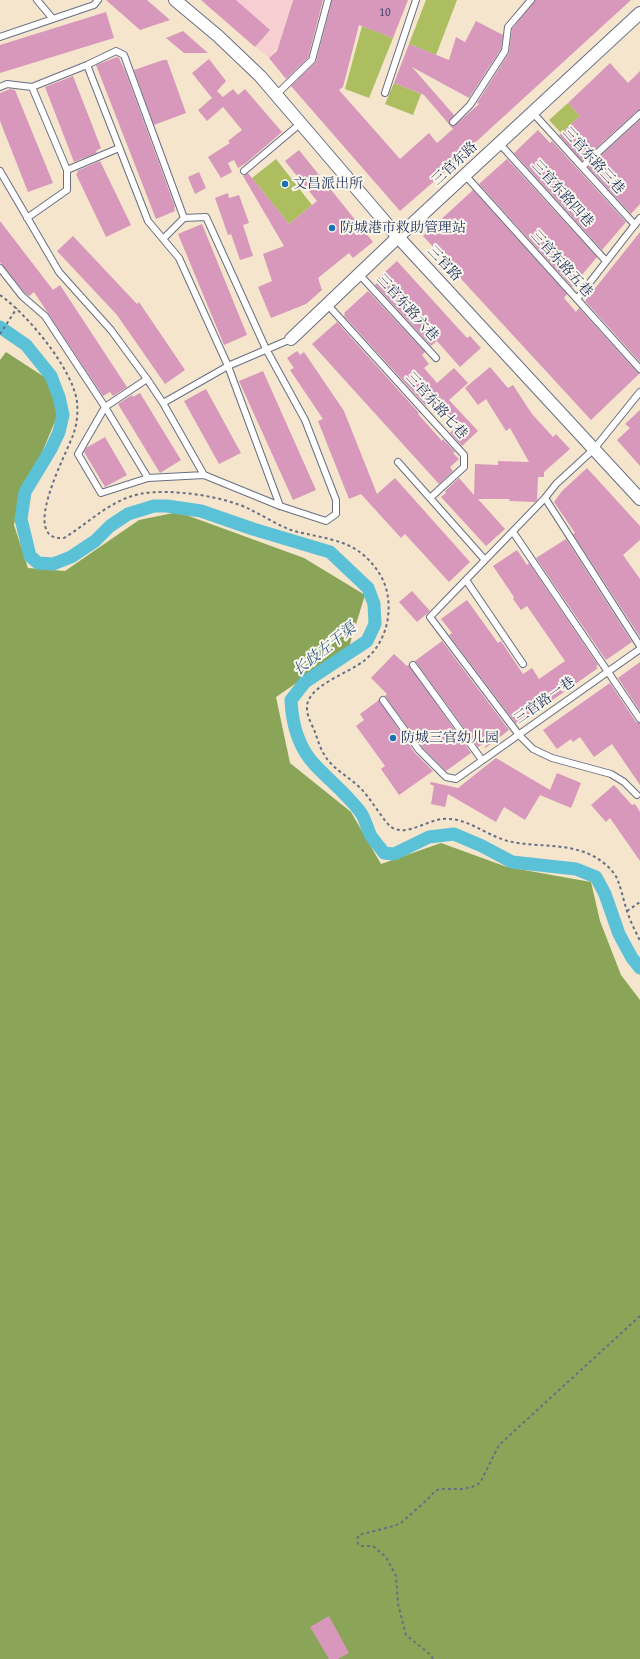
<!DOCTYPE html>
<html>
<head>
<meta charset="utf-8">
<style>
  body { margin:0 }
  canvas { display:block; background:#f4e5cc }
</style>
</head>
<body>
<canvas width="640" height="1659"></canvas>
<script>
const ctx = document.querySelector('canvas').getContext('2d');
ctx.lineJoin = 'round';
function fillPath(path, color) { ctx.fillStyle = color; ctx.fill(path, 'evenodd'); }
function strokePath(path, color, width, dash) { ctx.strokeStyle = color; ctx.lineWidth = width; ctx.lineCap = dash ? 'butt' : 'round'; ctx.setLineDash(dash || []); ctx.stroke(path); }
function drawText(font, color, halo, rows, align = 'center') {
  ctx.font = font + ' "Gentium Book Plus","Noto Serif SC",serif'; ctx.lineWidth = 4; ctx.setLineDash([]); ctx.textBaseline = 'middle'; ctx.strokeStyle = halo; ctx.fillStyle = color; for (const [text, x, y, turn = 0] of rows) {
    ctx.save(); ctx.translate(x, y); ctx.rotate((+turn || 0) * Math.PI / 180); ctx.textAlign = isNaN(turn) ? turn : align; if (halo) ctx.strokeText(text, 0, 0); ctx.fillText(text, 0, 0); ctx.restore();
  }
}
fillPath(new Path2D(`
  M201,0H292L278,47L269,58Z`), '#f7cfd2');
fillPath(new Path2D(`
  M426,0H457L436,55L409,44Z
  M362,26L393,38L369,98L345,89Z
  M394,83L421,94L413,115L385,104Z
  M568,103L580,116L561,133L549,120Z
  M276,159L312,205L289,224L252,178Z`), '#adbe61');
fillPath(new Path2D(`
  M6,352L49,380L55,396L58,414L36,467L21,490L14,525L28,568L65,571L139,520L178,512L304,558L365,595L349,647L276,697L290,763L351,812L381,864L441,843L507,867L591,882L600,921L621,975L640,1000V1659H0V360Z`), '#8aa557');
strokePath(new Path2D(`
  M0,327L26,345L51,376L59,397L63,415L59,432L51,449L25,492L21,519L30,556L38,563L53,564L71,557L95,541L110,526L128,514L154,506H167L201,511L253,529L330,552L368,588L374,604L375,624L367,641L305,682L291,700C292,723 298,747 315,765C330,781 348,795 361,813C366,820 367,829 371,836C375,842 380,847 384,853L394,854L429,837L454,834L482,846L512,862L576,869L596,877L605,894L619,934L632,958L640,968`), '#5ac1d7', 13);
fillPath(new Path2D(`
  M106,0H147L170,20L140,30Z
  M201,0H236L270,30L255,47Z
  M293,0H323L308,58L286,79L269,58L277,51Z
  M332,0H408L393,38L359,25L343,87L339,90L400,159L429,133L437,143L453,129L424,95L394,83L409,44L449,60L456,37L465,42L476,21L503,35L501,49L469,98L412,67L454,115L449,123L450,125L454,126L479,104L477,103L509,53L512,29L535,0H631L454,162L455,163L400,211L291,86L316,62Z
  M106,12L114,38L0,73V45Z
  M183,31L208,53H184L166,38Z
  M117,57L119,58L126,73L175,207L174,208L175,211L156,219L96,65Z
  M209,59L226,81L217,91L223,97L233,89L238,95L245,89L282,132L246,163L238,168L234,160L228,163L232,172L221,178L208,157L230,143L228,141L242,130L223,107L207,121L198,110L212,98L192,73Z
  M163,60H167L186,113L154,125L134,70Z
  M610,63L628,83L640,71V110L637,111L582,161L559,135L580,116L568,103Z
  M73,76L101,148L96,151L97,153L74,162L45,87Z
  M10,89L15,90L53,183L28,192L0,121V93Z
  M640,120V204L631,214L588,167Z
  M538,130L550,143L552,141L626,222L602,250L514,153Z
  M299,150L373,242L353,258L349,253L318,278L322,290L306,304L271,318L258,287L272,281L263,254L284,246L243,176L248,173L289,224L317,201L285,161Z
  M507,159L597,257L572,287L479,184Z
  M100,161L131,225L106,237L76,174L78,173L77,171Z
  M199,172L206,188L195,194L188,177Z
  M473,190L567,294L564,298L576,312L579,308L637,372L640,373L591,420L451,268L454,265L439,248L436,250L423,236Z
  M228,193L229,198L239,195L249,223L243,225L253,256L240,260L231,234L228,235L215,198Z
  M0,221L53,290L60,285L127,387L113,396L110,392L103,396L34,292L29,296L25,293L0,262Z
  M202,224L247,335L224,345L178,234Z
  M640,232V362L585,301Z
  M73,236L137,304L139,302L185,370L165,384L117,315L57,251Z
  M397,261L467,338L470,336L481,348L460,367L437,341L431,346L375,285L377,283L375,281Z
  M368,291L425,352L422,355L429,364L424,368L437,383L454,368L468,383L449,400L478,431L462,446L450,433L457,426L432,401L426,406L344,316L345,314L344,313Z
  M337,322L419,413L418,414L442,441L443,439L455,452L453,453L459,459L450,467L453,471L439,484L312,344Z
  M297,351L300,355L304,352L344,411L377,494L395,478L470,562L449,582L405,534L401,538L361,494L349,499L318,421L323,419L290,370L294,368L287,358Z
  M490,367L508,388L513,385L532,414L553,437L556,434L570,449L544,472V477H538L537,500L535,502L509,501L510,499H478L505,529L486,546L441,497L446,493L445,491L459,478L474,495L475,464L498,465V461L529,462L510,428L506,431L486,399L478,405L465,388Z
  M263,371L316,490L293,500L239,381Z
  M206,389L241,453L219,464L184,401Z
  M140,393L181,460L160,473L118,404L132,395L133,397Z
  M640,410V466L617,440L630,428L625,424Z
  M105,437L127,475L105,487L84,452L86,448Z
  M587,468L640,526V540L623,555L640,579V637L573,534L575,533L554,502L562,491Z
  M566,539L632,642L606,660L536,558Z
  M517,550L527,565L529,563L598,665L596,666L598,668L517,725L449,635L452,633L441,619L467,600L498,643L501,641L523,674L532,668L539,679L565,661L527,606L521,610L513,599L514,597L493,566Z
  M412,591L430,611L417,622L399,602Z
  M442,641L509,730L484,749L489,740L478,747L415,661Z
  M394,654L407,666L409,665L471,753L446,771L422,747L385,696L387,694L371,678Z
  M640,662V711L618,678Z
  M610,683L636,722L640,723V785L612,744L594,757L580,737L573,742L571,739L557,749L543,730Z
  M379,700L415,753L433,771L399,795L381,769L385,766L356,726L364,720L360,714Z
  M496,758L550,790L557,773L581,783L571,808L540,795L525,820L504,807L496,822L448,794L445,807L431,804L434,786L430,784L431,782L458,788Z
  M614,785L632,805L635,804L640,812V861L610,818L606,822L591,805Z
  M329,1616L349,1653L338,1659H329L310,1627Z`), '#d798bb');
const service = new Path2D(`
  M37,0L53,19
  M0,37L94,5L98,0
  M87,65L148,221L179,258L228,366L280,506
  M0,87L7,84L32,87
  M385,93L416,0
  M276,95L312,60L328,0
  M533,113L635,225
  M453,122L470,105L505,51L508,27L531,0
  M499,143L606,261
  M582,167L640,114
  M67,170L32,87L87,65L116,51L124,55L184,218L163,239
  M0,171L59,272L111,330L147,379L163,403L204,475L280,506L326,521L336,514V500L305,420L266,349L206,217L184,218
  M244,171L301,123
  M465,175L640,369
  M27,218L67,190V170L119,148
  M0,268L22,296L45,316L105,407L78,454L101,493L148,478
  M359,274L436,358
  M577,299L640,218
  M327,304L464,455V467L430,498L485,560
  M147,379L105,407L148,478L204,475
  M163,403L228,366L291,339
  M398,462L430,498
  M545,498L640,646
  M513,532L640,719
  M466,580L523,664
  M413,665L482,760
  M383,700L419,750L446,777L456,779L640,649
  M637,795L624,782L611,774L552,758L533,749L519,735L430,617L545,498L556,484L594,449L640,392`);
const minor = new Path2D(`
  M175,0L218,36L260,76L398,237L640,499
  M291,339L398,237L640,13`);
strokePath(service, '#676f84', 8);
strokePath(minor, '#676f84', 14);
strokePath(new Path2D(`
  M0,295C27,314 73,369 77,402C78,413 77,425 73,435C67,453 18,542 64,538C89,523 110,500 140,494C169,488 225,496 251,510C264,516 277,525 291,530C314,537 342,538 361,553C375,564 386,580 388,598C391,621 383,645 365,660C350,673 305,686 307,709C307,716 312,725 315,732C318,741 321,751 327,759C337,772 353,779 364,792C372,801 383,820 391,827C406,837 427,820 443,819C467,817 485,835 508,841C541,849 578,840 606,865C611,869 616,875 618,881C622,891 624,903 628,914C631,923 636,932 640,941
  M0,334L17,308
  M627,911L640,902
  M433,1659L431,1655L406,1635L398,1604L396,1576L386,1557L373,1546H361L358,1544L357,1539L359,1535L394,1526L401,1523L428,1499L435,1491L440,1489H461L472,1487L480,1483L499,1445L640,1316`), '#676f84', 2, [3, 3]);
strokePath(service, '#fff', 6);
strokePath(minor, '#fff', 12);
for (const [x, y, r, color] of [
  [285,184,4,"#1f6fb2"],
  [332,228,4,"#1f6fb2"],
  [393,738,4,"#1f6fb2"]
]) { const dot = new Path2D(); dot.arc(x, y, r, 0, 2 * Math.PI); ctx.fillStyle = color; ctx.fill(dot); strokePath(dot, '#fbf7ec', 1.5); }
drawText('12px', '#4a4975', null, [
  ["10",385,13]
]);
drawText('14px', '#1b2f5e', '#fbf7ec', [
  ["三官东路三巷",593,161,48],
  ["三官东路",455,164,-43],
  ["三官东路四巷",562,194,48],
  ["三官路",444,264,47],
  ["三官东路五巷",561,264,48],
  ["三官东路六巷",407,308,48],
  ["三官东路七巷",436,406,48],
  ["三官路一巷",545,701,-35]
]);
drawText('14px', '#1b2f5e', '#fbf7ec', [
  ["文昌派出所",293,184],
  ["防城港市救助管理站",340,228],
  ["防城三官幼儿园",401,738]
], 'left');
drawText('italic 15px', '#2e5b82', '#fbf7ec', [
  ["长歧左干渠",325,650,-38]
]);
</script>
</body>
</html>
